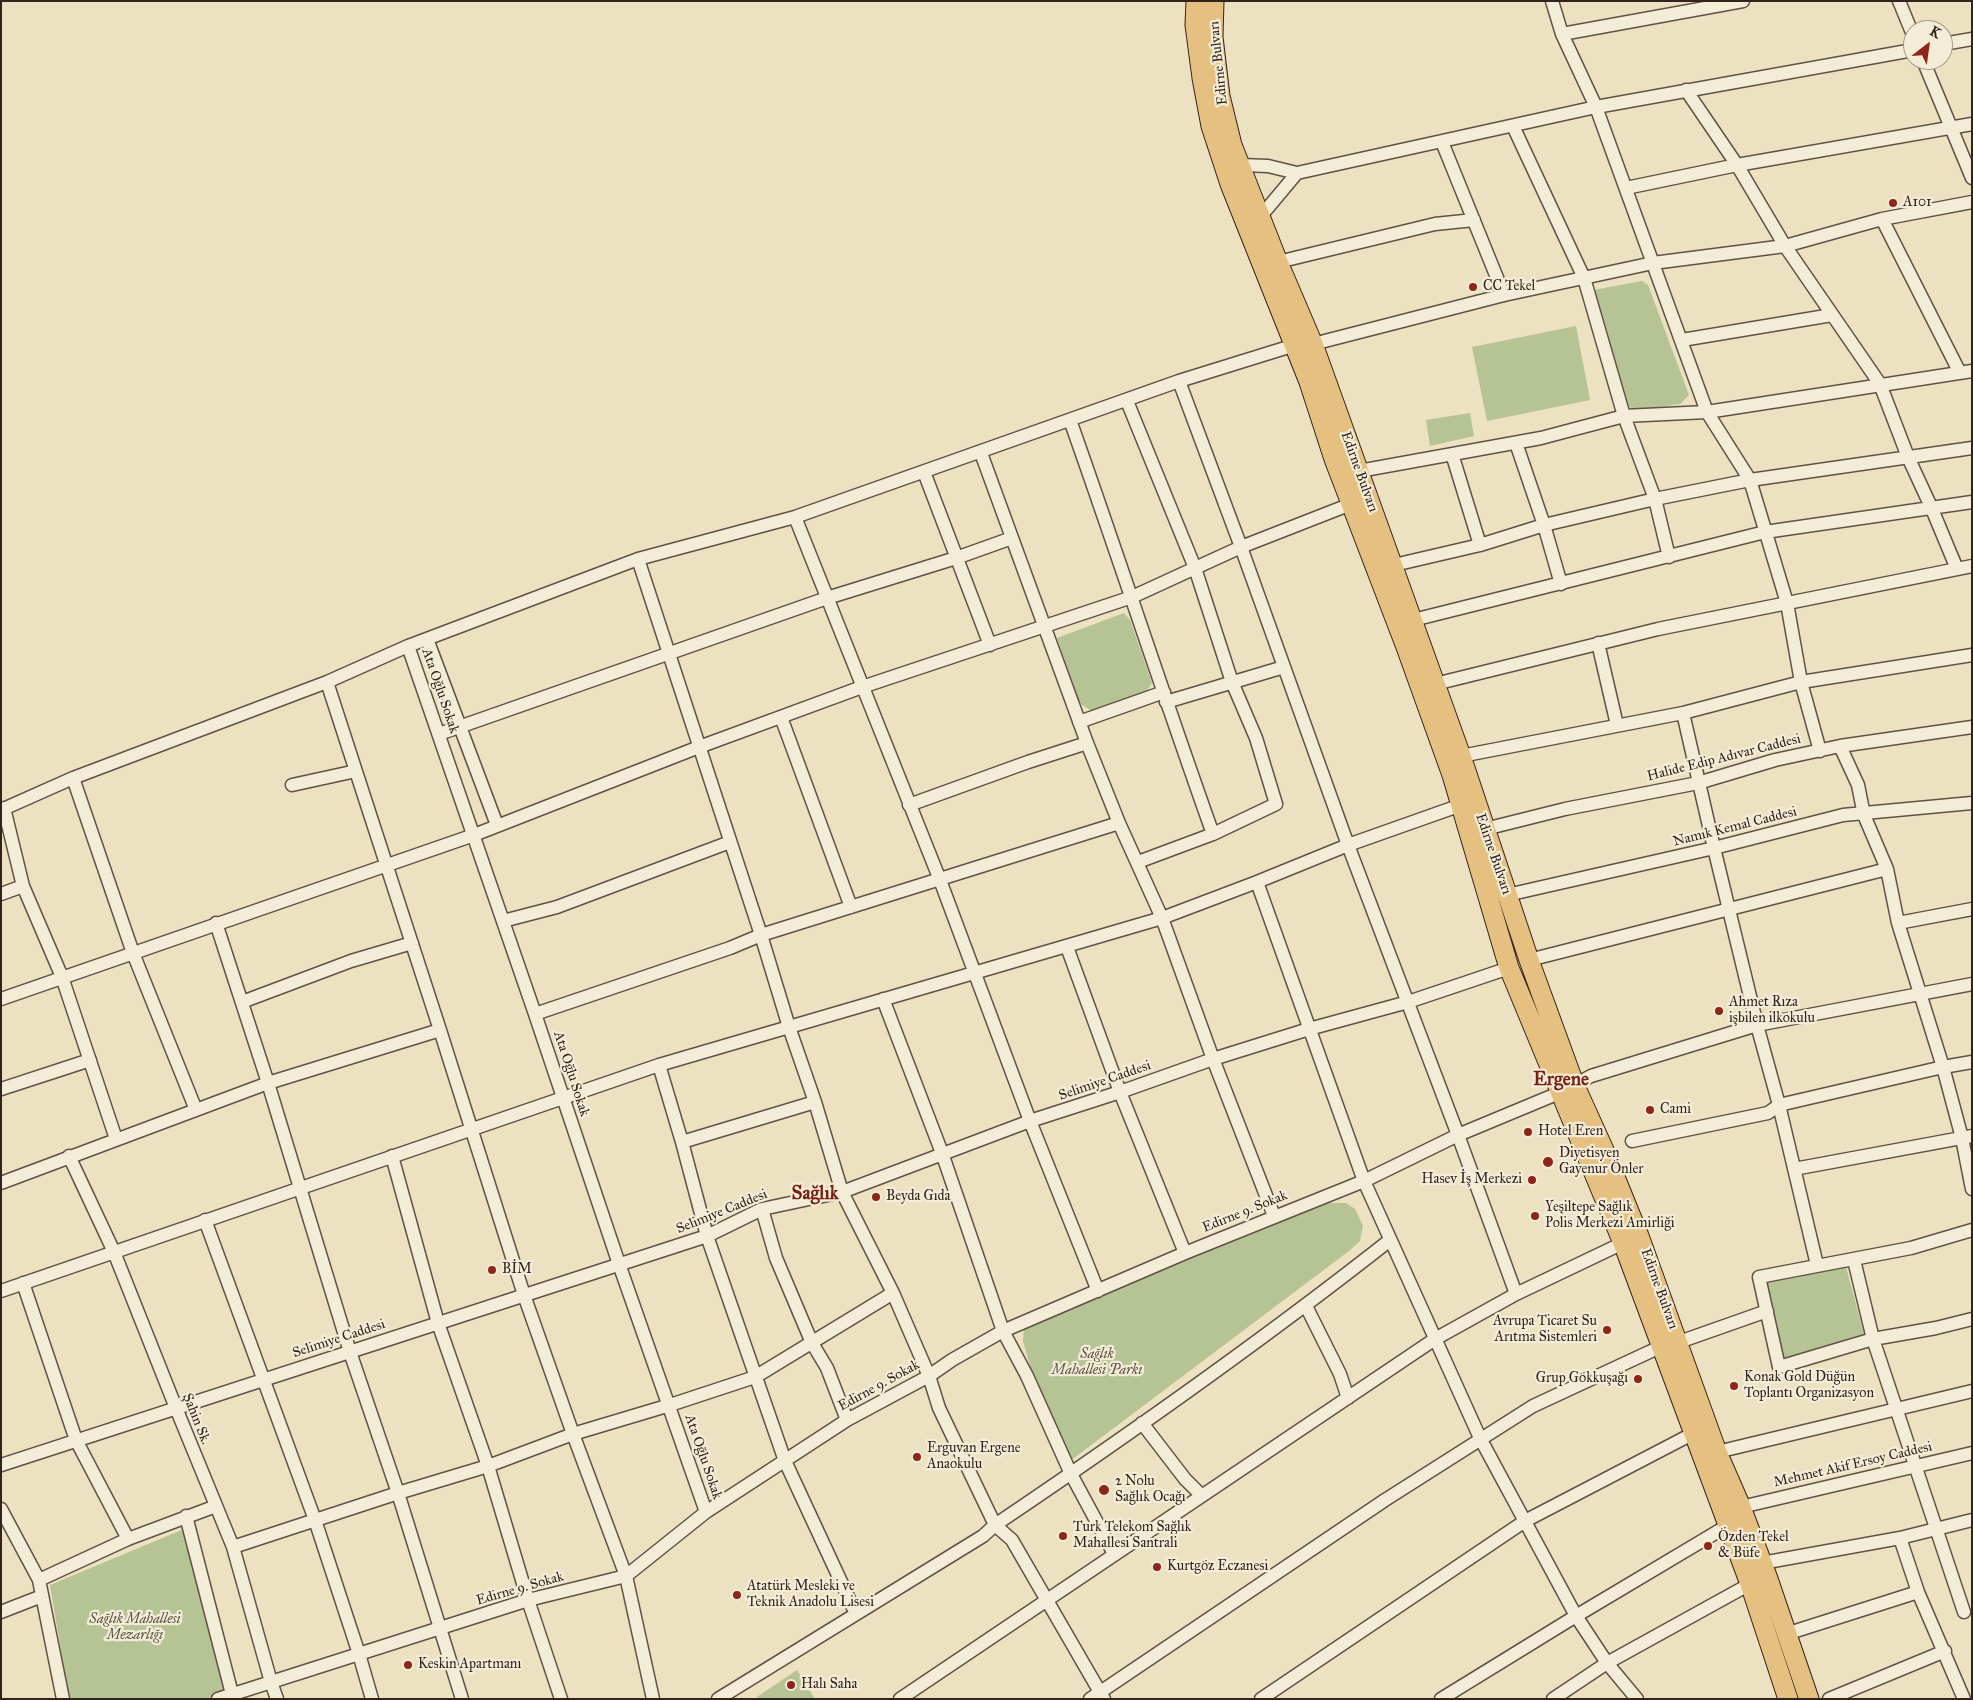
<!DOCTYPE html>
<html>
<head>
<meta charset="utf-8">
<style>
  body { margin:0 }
  #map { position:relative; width:1973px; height:1700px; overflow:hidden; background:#ece1c1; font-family:"IM FELL Great Primer",serif }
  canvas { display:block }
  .frame { position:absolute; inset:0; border:2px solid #32231c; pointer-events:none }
  .north { position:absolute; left:1903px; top:20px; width:50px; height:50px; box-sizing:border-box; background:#f3ecd7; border:1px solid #a69c8c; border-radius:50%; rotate:30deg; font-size:14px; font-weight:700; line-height:20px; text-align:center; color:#32231c }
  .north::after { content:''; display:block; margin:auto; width:18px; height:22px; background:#8f2418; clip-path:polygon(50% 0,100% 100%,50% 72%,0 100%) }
</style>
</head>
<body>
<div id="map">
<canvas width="1973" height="1700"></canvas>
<div class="frame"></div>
<div class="north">K</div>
</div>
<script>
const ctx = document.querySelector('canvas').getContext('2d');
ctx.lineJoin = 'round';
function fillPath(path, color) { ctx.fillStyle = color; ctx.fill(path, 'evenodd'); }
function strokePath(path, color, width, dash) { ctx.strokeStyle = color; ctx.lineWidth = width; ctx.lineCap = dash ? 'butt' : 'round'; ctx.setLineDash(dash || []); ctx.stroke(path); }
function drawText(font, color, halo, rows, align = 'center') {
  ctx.font = font + ' "IM FELL Great Primer",serif'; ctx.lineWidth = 4.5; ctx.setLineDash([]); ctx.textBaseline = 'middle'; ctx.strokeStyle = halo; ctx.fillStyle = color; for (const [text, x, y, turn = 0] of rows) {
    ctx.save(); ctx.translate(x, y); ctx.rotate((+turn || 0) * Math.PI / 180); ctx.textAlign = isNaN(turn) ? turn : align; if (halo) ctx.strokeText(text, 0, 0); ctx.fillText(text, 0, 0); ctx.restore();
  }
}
fillPath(new Path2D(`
  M1642,281L1648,285L1689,395L1680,404L1639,410L1629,407L1594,290Z
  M1576,326L1590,400L1487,421L1472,347Z
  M1470,413L1474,436L1430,446L1426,420Z
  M1124,613L1130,620L1152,683L1145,693L1092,711L1079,703L1057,638Z
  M1326,1203H1346L1355,1209L1363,1226L1360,1241L1349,1251L1070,1461L1030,1366L1023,1341L1024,1325Z
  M1845,1263L1864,1334L1783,1359L1760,1280Z
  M184,1529L225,1692L207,1699H69L50,1585Z
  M797,1670L815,1699H754Z`), '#b5c395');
const minor = new Path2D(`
  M1552,1L1562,34L1596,107L1707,412L1750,480L1787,603L1801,682L1820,751
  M1899,1L1913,35
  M1562,34L1743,1
  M1943,44L1972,39
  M1923,60L1972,178
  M1686,90L1737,165L1785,246L1880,384L1908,457L1932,509L1957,569
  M1513,126L1584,278L1624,416L1655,499L1669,557
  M1442,142L1504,295
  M1241,165L1268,166L1297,173L1596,107L1913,50
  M1626,188L1737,165L1972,124
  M1261,216L1297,173
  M1882,219L1960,373
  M1278,262L1435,224L1474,220
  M1682,340L1832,315
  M1179,381L1241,547L1348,845L1458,1135L1516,1294
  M1127,401L1195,568L1232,682L1256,738L1276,804L1213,834L1138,862
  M1070,420C1119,558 1164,697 1213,834
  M1516,443L1544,525L1561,584
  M981,453L1087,743L1119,823L1162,918L1213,1059L1274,1216
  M1452,454L1480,545
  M1359,471L1541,438L1624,416L1707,412L1972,371
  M924,472L990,645
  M795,517L940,880L1030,1121L1098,1291
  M638,559L761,935L789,1027L815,1102L842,1192L893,1293L929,1376L939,1408L995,1525L1012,1540L1104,1699
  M1394,565L1480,545L1544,525L1655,499L1750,480L1972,448
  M1413,620L1765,532L1972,502
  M427,639L497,825
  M1598,643L1617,725
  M408,646L535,1014L619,1264L706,1512
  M327,682L440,1030L524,1295L573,1434L626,1576L653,1699
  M1435,684L1658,629L1972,566
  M1166,702L1284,667
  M1683,713L1714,848L1757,1025L1779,1105L1817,1265
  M781,717L851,907
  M1079,722L1164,692
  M439,734L827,598L956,558L1012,538
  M1840,746L1858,785L1864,815L1887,869L1898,923L1943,1067L1962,1138L1972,1189
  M1461,756L1683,713L1801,682L1972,655
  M73,778L133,953L196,1110
  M292,785L356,771
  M909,805L1028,762L1087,743
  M4,808L23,886L62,977L116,1139
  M1,810L73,778L327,682L408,646L638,559L795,517L1179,381L1295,345L1313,344L1504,295L1653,263L1785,246L1882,219L1972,202
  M1485,829L1565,809L1698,783L1775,760L1840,746L1972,727
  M1257,882L1364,1181L1480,1438L1576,1616L1607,1663L1637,1699
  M1,894L23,886
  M1507,895L1714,848L1843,815L1972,803
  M503,921L557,907L730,842
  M216,923L268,1083L350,1352L398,1493L462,1699
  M1898,923L1972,909
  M1067,947L1120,1092L1185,1253
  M1529,960L1887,869
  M1,999L474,835L699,747L862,687L1132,597L1241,547L1351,504
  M883,999L942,1153L1003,1331L1027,1376L1071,1474L1114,1554
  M242,1002L351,961L412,943
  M535,1014L730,948L761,935L1119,823
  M659,1065L682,1142L707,1236L785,1461L856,1614
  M1,1089L90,1060
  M1632,1141L1768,1113L1779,1105L1943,1067L1972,1062
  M682,1142L815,1102
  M69,1156L114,1252L176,1408L233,1547L271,1682L277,1699
  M392,1156L438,1323L488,1466L528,1600L561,1699
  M1794,1169L1972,1136
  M1,1183L268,1083L440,1030
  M762,1209L776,1258L812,1343L827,1368L847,1420
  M205,1220L315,1520L359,1654L372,1699
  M1972,1230L1911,1248L1759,1277L1779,1367L1873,1339L1936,1328L1972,1319
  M1854,1260L1873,1339L1964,1612
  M23,1283L76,1440L128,1539
  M1,1291L659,1065L1162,918L1257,882L1348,845L1461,805
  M1306,1306L1340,1374L1348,1398
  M1679,1342L1767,1311
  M1142,1423L1185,1479L1202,1496
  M1717,1452L1972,1391
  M1,1465L707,1236L762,1209L842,1192L1030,1121L1120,1092L1213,1059L1309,1029L1408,1002L1509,968
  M1741,1507L1972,1453
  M1,1509L39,1580L63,1699
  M186,1516L232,1694
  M1900,1538L1918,1592L1964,1699
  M233,1547L398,1493L488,1466L573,1434L670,1405L755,1377L893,1293
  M1762,1563L1900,1538L1972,1520
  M39,1580L128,1539L216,1506
  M1,1612L42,1596
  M1786,1634L1918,1592
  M218,1699L528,1600L626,1576L706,1512L847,1420L929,1376L952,1360L1003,1331L1185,1253L1364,1181L1458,1135L1559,1093L1591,1076L1757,1025L1972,984
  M718,1699L983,1536L995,1525C1130,1434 1263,1340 1390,1240
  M900,1699L1435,1339L1516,1294L1623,1243
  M1090,1699L1385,1500L1533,1406L1660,1347
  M1261,1699L1525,1521L1694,1433
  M1441,1699L1576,1616L1727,1526
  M1553,1699L1607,1663L1750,1584
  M1829,1699L1945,1651`);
const highway = new Path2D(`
  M1196,1L1195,25L1202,78L1211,126L1230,184L1309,382L1334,459L1406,647L1452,775L1509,968L1623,1243L1750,1584L1788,1699
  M1214,1L1213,37L1220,96L1232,145L1278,262L1313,344L1461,756L1529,960L1575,1086L1604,1150L1639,1236L1717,1452L1741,1507L1767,1576L1809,1699`);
strokePath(minor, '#605245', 15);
strokePath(highway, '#32231c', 21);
strokePath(minor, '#f3ecd7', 12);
strokePath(highway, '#e6c080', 19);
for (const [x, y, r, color] of [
  [1893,203,5,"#8f2418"],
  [1473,287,5,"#8f2418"],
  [1719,1011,5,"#8f2418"],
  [1650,1110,5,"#8f2418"],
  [1528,1132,5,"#8f2418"],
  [1548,1162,6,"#8f2418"],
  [1532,1180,5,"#8f2418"],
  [876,1197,5,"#8f2418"],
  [1535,1216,5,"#8f2418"],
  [492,1270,5,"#8f2418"],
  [1607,1330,5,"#8f2418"],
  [1638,1379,5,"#8f2418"],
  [1734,1386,5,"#8f2418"],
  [917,1457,5,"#8f2418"],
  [1104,1490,6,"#8f2418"],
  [1063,1536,5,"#8f2418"],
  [1708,1546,5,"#8f2418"],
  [1157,1567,5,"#8f2418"],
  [737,1595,5,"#8f2418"],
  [408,1665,5,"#8f2418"],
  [791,1685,5,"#8f2418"]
]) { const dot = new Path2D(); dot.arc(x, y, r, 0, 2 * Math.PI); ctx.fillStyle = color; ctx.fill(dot); strokePath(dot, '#f3ecd7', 2); }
drawText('14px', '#32231c', '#f3ecd7', [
  ["Edirne Bulvarı",1219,63,-96],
  ["Edirne Bulvarı",1359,472,70],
  ["Ata Oğlu Sokak",440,691,71],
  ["Halide Edip Adıvar Caddesi",1724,758,-14],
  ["Namık Kemal Caddesi",1735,827,-14],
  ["Edirne Bulvarı",1493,854,71],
  ["Ata Oğlu Sokak",571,1074,72],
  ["Selimiye Caddesi",1105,1081,-19],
  ["Selimiye Caddesi",722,1212,-22],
  ["Edirne 9. Sokak",1245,1212,-22],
  ["Edirne Bulvarı",1659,1289,70],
  ["Selimiye Caddesi",339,1339,-18],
  ["Edirne 9. Sokak",879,1386,-29],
  ["Şahin Sk.",196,1419,68],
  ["Ata Oğlu Sokak",703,1457,71],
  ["Mehmet Akif Ersoy Caddesi",1853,1465,-13],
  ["Edirne 9. Sokak",520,1589,-16]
]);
drawText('14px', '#32231c', '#f3ecd7', [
  ["A101",1903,203],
  ["CC Tekel",1483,287],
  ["Ahmet Rıza",1729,1003],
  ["işbilen ilkokulu",1729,1019],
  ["Cami",1660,1110],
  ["Hotel Eren",1538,1132],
  ["Diyetisyen",1559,1154],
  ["Gayenur Önler",1559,1170],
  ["Hasev İş Merkezi",1522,1180,"right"],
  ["Beyda Gıda",886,1197],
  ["Yeşiltepe Sağlık",1545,1208],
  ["Polis Merkezi Amirliği",1545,1224],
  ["BİM",502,1270],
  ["Avrupa Ticaret Su",1597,1322,"right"],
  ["Arıtma Sistemleri",1597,1338,"right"],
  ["Konak Gold Düğün",1744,1378],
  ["Toplantı Organizasyon",1744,1394],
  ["Grup Gökkuşağı",1628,1379,"right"],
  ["Erguvan Ergene",927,1449],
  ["Anaokulu",927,1465],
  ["2 Nolu",1115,1482],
  ["Sağlık Ocağı",1115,1498],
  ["Turk Telekom Sağlık",1073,1528],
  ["Mahallesi Santrali",1073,1544],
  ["Özden Tekel",1718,1538],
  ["& Büfe",1718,1554],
  ["Kurtgöz Eczanesi",1167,1567],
  ["Atatürk Mesleki ve",747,1587],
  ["Teknik Anadolu Lisesi",747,1603],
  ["Keskin Apartmanı",418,1665],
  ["Halı Saha",801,1685]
], 'left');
drawText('italic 14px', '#595340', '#f3ecd7', [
  ["Sağlık",1097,1355],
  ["Mahallesi Parkı",1097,1371],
  ["Sağlık Mahallesi",135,1620],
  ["Mezarlığı",135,1636]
]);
drawText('bold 19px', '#7a1f14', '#f3ecd7', [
  ["Ergene",1561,1080],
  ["Sağlık",815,1194]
]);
</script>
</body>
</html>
